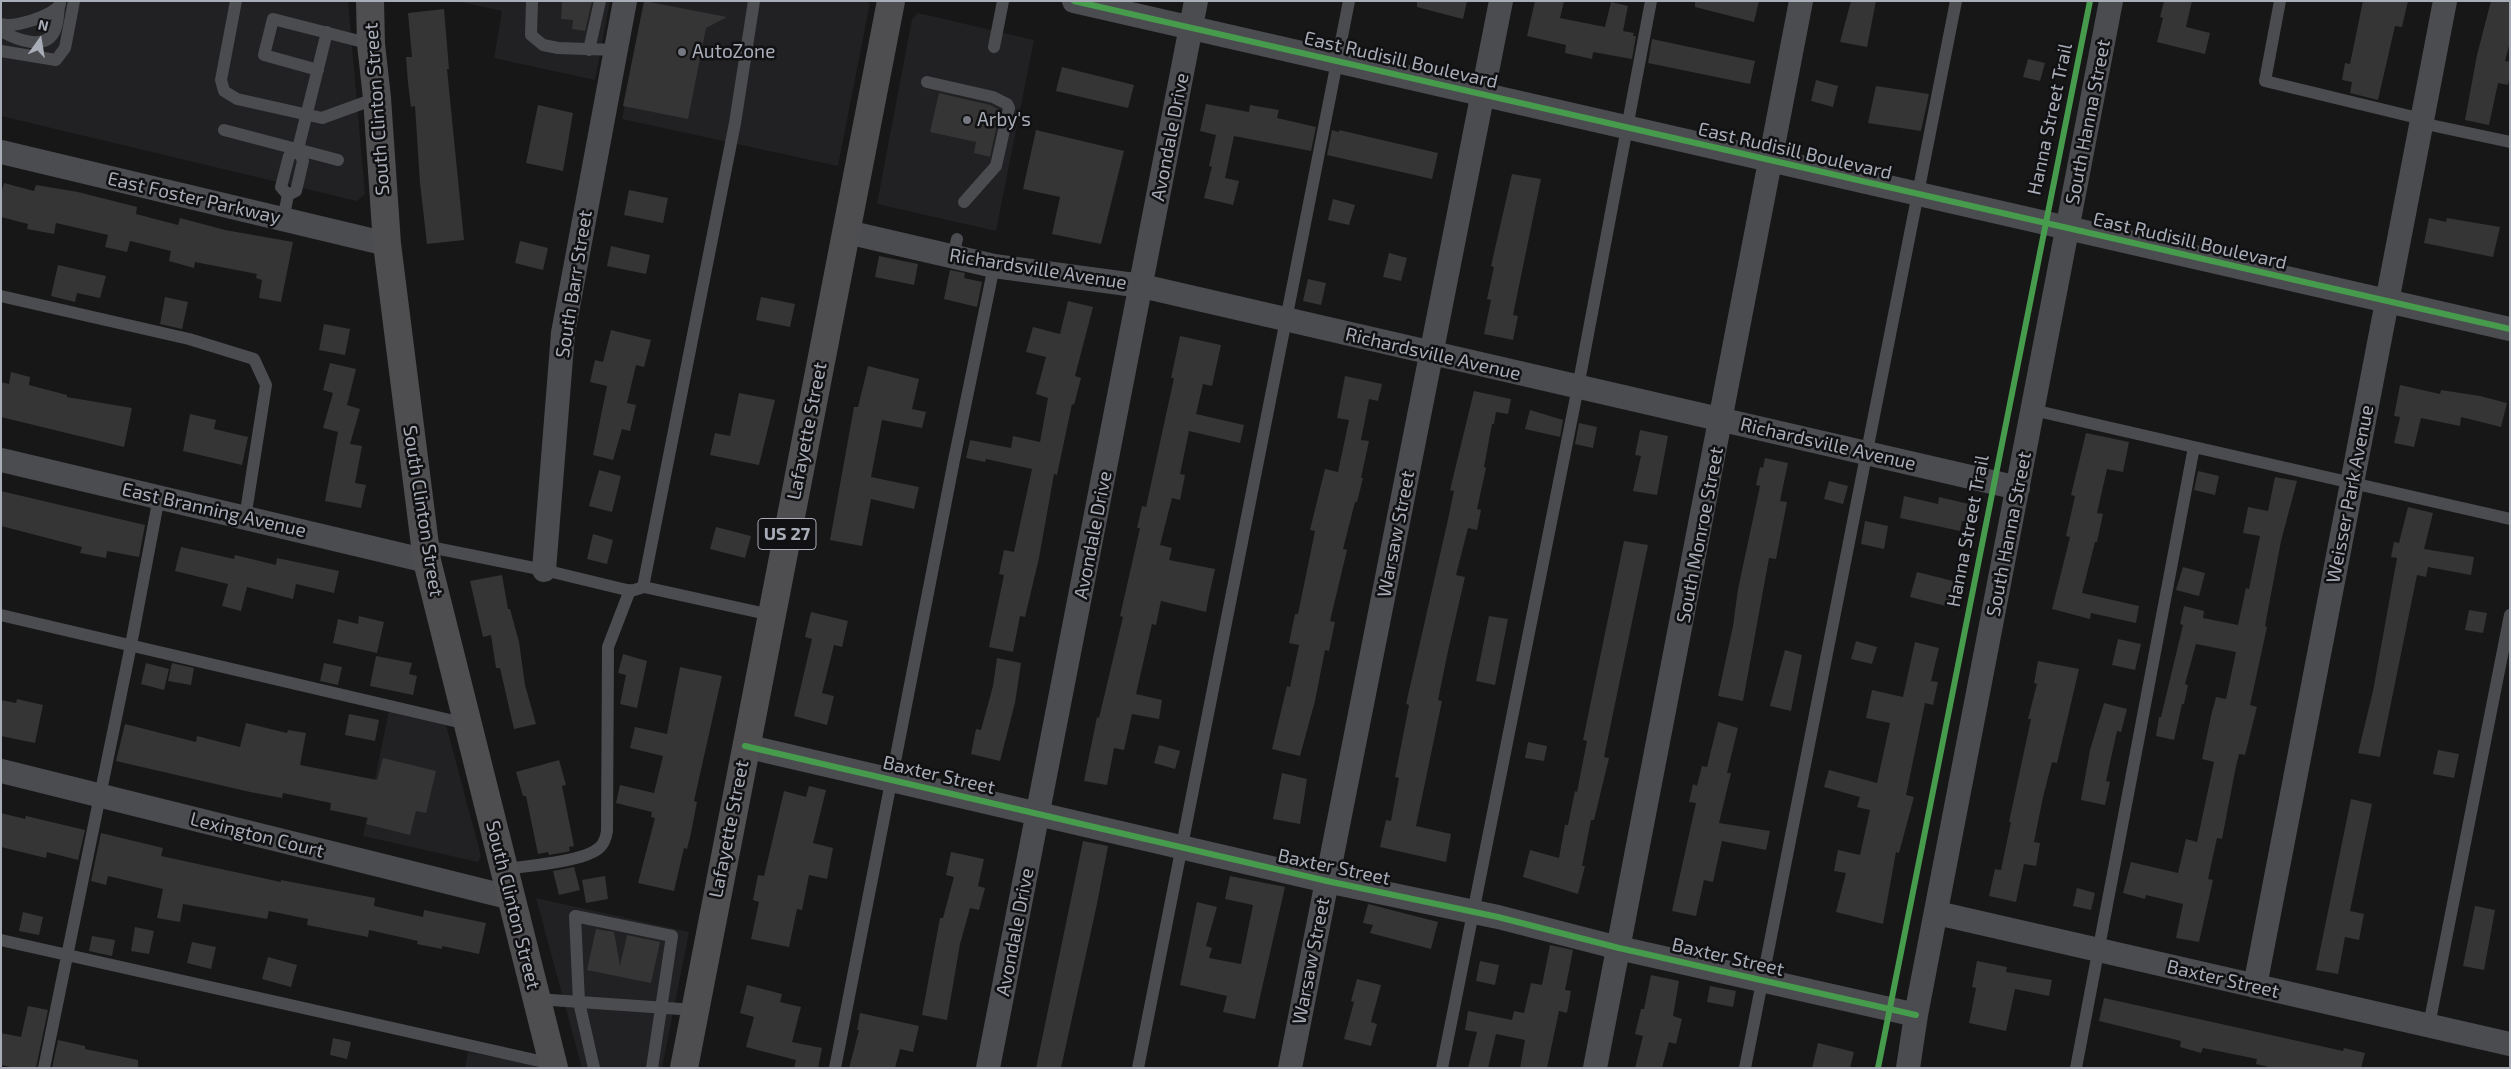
<!DOCTYPE html>
<html>
<head>
<meta charset="utf-8">
<style>
  body { margin:0 }
  #map { position:relative; width:2511px; height:1069px; overflow:hidden; background:#171717; font-family:"Exo 2",sans-serif }
  canvas { display:block }
  .frame { position:absolute; inset:0; border:2px solid #a8adb8; pointer-events:none }
  .north { position:absolute; left:15px; top:15px; width:50px; height:50px; -webkit-text-stroke:4px #111113; paint-order:stroke; rotate:13deg; font-size:14px; font-weight:700; line-height:20px; text-align:center; color:#a8adb8 }
  .north::after { content:''; display:block; margin:auto; width:18px; height:22px; background:#a8adb8; clip-path:polygon(50% 0,100% 100%,50% 72%,0 100%) }
</style>
</head>
<body>
<div id="map">
<canvas width="2511" height="1069"></canvas>
<div class="frame"></div>
<div class="north">N</div>
</div>
<script>
const ctx = document.querySelector('canvas').getContext('2d');
ctx.lineJoin = 'round';
function fillPath(path, color) { ctx.fillStyle = color; ctx.fill(path, 'evenodd'); }
function strokePath(path, color, width, dash) { ctx.strokeStyle = color; ctx.lineWidth = width; ctx.lineCap = dash ? 'butt' : 'round'; ctx.setLineDash(dash || []); ctx.stroke(path); }
function drawText(font, color, halo, rows, align = 'center') {
  ctx.font = font + ' "Exo 2",sans-serif'; ctx.lineWidth = 5; ctx.setLineDash([]); ctx.textBaseline = 'middle'; ctx.strokeStyle = halo; ctx.fillStyle = color; for (const [text, x, y, turn = 0] of rows) {
    ctx.save(); ctx.translate(x, y); ctx.rotate((+turn || 0) * Math.PI / 180); ctx.textAlign = isNaN(turn) ? turn : align; if (halo) ctx.strokeText(text, 0, 0); ctx.fillText(text, 0, 0); ctx.restore();
  }
}
fillPath(new Path2D(`
  M1,1H348L365,194L357,201L1,116Z
  M457,1H610L595,80L494,58L502,11Z
  M646,1H861L870,3L838,166L622,119Z
  M918,13L1034,40L996,231L877,204L912,19Z
  M389,711L446,725L481,856L478,862L363,836Z
  M536,898L689,932L662,1068H582Z
  M468,1052L534,1065L535,1068H465Z`), '#212123');
fillPath(new Path2D(`
  M562,1H592L585,31L572,29L573,20L561,19Z
  M644,1L727,17L706,28L688,119L623,106Z
  M1417,1H1467L1463,19L1417,7Z
  M1535,1H1564L1560,18L1605,27L1611,2L1628,6L1623,31L1634,33L1633,36H1636L1632,59L1593,52L1592,59L1565,53L1566,45L1527,36Z
  M1695,1H1759L1754,22L1695,7Z
  M1851,1H1876L1867,47L1840,42Z
  M2164,1H2192L2186,27L2210,33L2205,54L2157,42L2163,18L2160,17Z
  M2363,1H2408L2402,27L2395,26L2378,100L2350,93L2352,82L2342,80L2345,63L2350,64Z
  M2491,1H2510V42L2505,61L2510,62V75L2508,85L2498,83L2489,125L2465,120L2477,55Z
  M444,9L449,69H447L464,240L427,244L420,183L415,106L411,107L408,83L406,57H412L408,13Z
  M1652,39L1755,61L1750,84L1648,63Z
  M2028,59L2045,63L2040,81L2023,77Z
  M1062,67L1134,85L1128,108L1056,91Z
  M1816,80L1838,86L1833,107L1811,101Z
  M1876,86L1929,94L1921,131L1868,123Z
  M939,93L990,105L1000,110L990,157L974,153L976,142L930,132Z
  M1206,104L1249,112L1250,105L1279,110L1277,118L1316,127L1311,151L1234,136L1225,178L1239,181L1233,205L1204,198L1212,167L1209,166L1216,135L1200,131Z
  M538,105L573,113L563,171L526,163Z
  M1036,130L1124,151L1101,244L1052,234L1060,197L1023,189Z
  M1332,130L1339,132V130L1438,153L1432,179L1327,155Z
  M1512,174L1541,179L1513,315L1518,316L1513,340L1484,334L1491,300L1487,299L1494,267L1491,266Z
  M4,183L34,191L36,185L78,192L137,207L136,214L178,225L180,218L225,230L293,242L281,302L259,298L262,280L256,278L257,274L195,262L194,268L169,261L171,251L130,241L127,252L105,247L108,235L56,223L54,234L27,229L28,224L1,217V193Z
  M629,190L668,198L663,223L624,215Z
  M1333,199L1355,205L1349,225L1328,220Z
  M2429,218L2446,222L2447,218L2500,227L2493,257L2424,243Z
  M520,241L548,248L543,270L515,263Z
  M611,246L650,255L646,274L607,266Z
  M1389,253L1407,258L1401,281L1383,277Z
  M879,256L918,264L914,285L875,277Z
  M58,265L106,276L100,298L77,293L75,302L51,296Z
  M950,270L965,273L964,278L982,282L977,307L944,299Z
  M1308,279L1326,283L1321,305L1303,301Z
  M165,297L188,302L182,329L160,324Z
  M761,297L795,304L790,327L756,320Z
  M1068,301L1093,307L1075,376L1081,378L1074,405L1072,404L1057,475L1054,474L1039,558L1025,617L1020,616L1013,652L989,647L1004,575L999,574L1004,550L1014,552L1032,469L986,459L985,462L966,458L970,440L1011,448L1013,436L1040,442L1048,398L1036,394L1046,357L1026,352L1033,327L1060,334Z
  M324,324L350,329L345,355L319,350Z
  M611,330L651,340L644,367L636,365L627,403L636,405L630,431L622,429L613,460L593,455L607,386L590,382L595,360L603,362Z
  M1180,336L1221,345L1212,386L1203,384L1196,414L1244,425L1240,443L1189,431L1180,474L1185,475L1180,500L1172,498L1160,545L1172,548L1169,560L1215,569L1209,596L1206,612L1161,601L1156,625L1152,624L1136,694L1162,700L1159,719L1132,714L1124,750L1114,748L1107,785L1084,781L1097,717L1099,718L1123,617L1120,616L1140,528H1137L1142,506L1146,507L1174,378H1171Z
  M330,363L356,369L347,405L360,409L350,444L362,446L355,483L366,485L361,508L325,501L338,432L323,428L333,393L323,390Z
  M868,366L919,379L912,409L926,412L922,428L882,420L871,477L919,487L914,509L871,499L862,546L830,540L854,407H858Z
  M11,372L30,377L29,385L67,395V397L132,408L124,447L1,417V382L9,384Z
  M1345,376L1382,384L1378,401L1369,399L1361,440L1369,441L1361,478H1363L1357,502H1355L1343,549L1347,550L1330,621L1335,622L1329,651L1325,650L1315,701L1300,756L1272,749L1287,686L1290,687L1299,645L1289,643L1295,614H1298L1315,531L1310,530L1325,469L1338,472L1349,420L1337,418Z
  M2400,385L2440,394L2441,390L2480,396L2507,403L2501,427L2461,417L2460,426L2421,418L2414,447L2394,443L2400,417L2394,416Z
  M1474,391L1511,399L1508,414L1496,412L1494,424H1492L1484,467L1486,468L1477,509L1481,510L1477,530L1468,528L1456,575L1465,577L1448,651L1438,700L1442,701L1416,826L1451,834L1446,862L1380,847L1386,820L1391,821L1399,778L1395,777L1409,705L1406,704L1447,524L1454,491L1450,490Z
  M739,393L775,400L759,465L710,455L715,433L730,436Z
  M1530,410L1563,420L1560,437L1525,429Z
  M190,414L216,420L214,429L248,437L242,465L183,451Z
  M1579,423L1597,427L1593,448L1575,444Z
  M1640,430L1668,436L1657,495L1633,491L1641,456L1635,455Z
  M2086,433L2129,442L2123,472L2107,469L2097,513L2103,514L2097,542H2095L2082,593L2139,606L2136,623L2091,613L2090,619L2052,609L2070,537L2066,536L2075,496L2071,495Z
  M1765,458L1788,463L1780,501L1787,502L1776,559L1769,558L1743,701L1718,696L1733,626L1738,589L1760,486L1756,485L1760,467L1763,468Z
  M599,470L621,476L612,512L589,506Z
  M2198,471L2219,476L2215,495L2194,490Z
  M2275,477L2297,481L2281,541L2265,626L2267,627L2250,705L2257,707L2245,755L2239,754L2236,766L2222,839L2217,838L2208,879L2213,880L2199,942L2176,938L2183,904L2146,895L2145,899L2123,893L2131,862L2178,873L2186,839L2197,842L2214,762L2202,759L2211,716L2216,697L2226,699L2236,652L2196,644L2185,684L2188,685L2184,704H2182L2174,740L2156,736L2159,717H2161L2183,625L2180,624L2184,606L2204,611L2203,618L2238,625L2246,588L2249,589L2260,536L2243,533L2248,507L2268,511Z
  M1829,481L1848,486L1843,504L1824,499Z
  M1,491L145,525L139,557L107,551L106,558L80,553L82,547L1,526Z
  M1904,496L1938,504L1939,497L1973,505L1970,522L1962,521L1960,531L1900,518Z
  M2408,507L2433,513L2424,549L2474,557L2471,575L2428,567L2426,577L2417,575L2380,757L2358,753L2373,691L2397,558L2391,557L2394,542L2399,543Z
  M1865,521L1888,526L1884,549L1861,544Z
  M716,527L751,536L745,558L710,549Z
  M593,534L613,540L607,564L587,559Z
  M1624,541L1648,545L1604,757L1609,758L1594,820H1591L1582,866H1585L1578,894L1523,877L1530,850L1559,858L1565,825H1568L1575,791L1577,792L1587,741L1583,740Z
  M181,547L234,559L235,555L276,565L277,558L339,571L334,593L296,584L293,599L247,587L241,611L222,606L228,584L175,571Z
  M2183,567L2205,573L2199,596L2176,590Z
  M1917,572L1961,583L1954,608L1910,597Z
  M502,575L508,609H510L519,642L525,685L536,724L514,729L500,668H496L491,635L483,637L470,581Z
  M2469,610L2487,613L2483,633L2465,630Z
  M811,612L848,621L842,647L834,645L822,693L834,696L827,725L794,716L812,639L805,637Z
  M359,616L384,622L377,653L333,643L338,619L358,624Z
  M1489,616L1508,619L1495,685L1476,681Z
  M2118,639L2141,644L2135,670L2112,665Z
  M1856,641L1877,647L1872,664L1851,659Z
  M1915,642L1939,648L1931,681L1938,682L1933,705L1925,703L1906,795L1914,797L1899,853L1896,852L1883,924L1836,912L1846,873L1834,871L1838,850L1860,855L1870,810L1857,807L1860,797L1824,787L1829,770L1877,783L1890,723L1866,718L1872,690L1903,697Z
  M1785,650L1802,655L1791,711L1770,706Z
  M623,654L647,661L637,708L620,704L626,675L618,673Z
  M376,656L412,663L409,674L417,676L413,695L370,686Z
  M997,658L1021,663L1015,703L1000,761L971,754L976,729L981,730L993,686Z
  M2038,661L2079,669L2057,763L2052,762L2043,797L2034,842L2040,843L2036,866L2024,864L2016,902L1989,896L1995,869L2001,870L2011,822H2009L2031,719H2028L2037,684L2034,683Z
  M146,663L169,669L164,690L141,684Z
  M172,663L194,668L191,685L168,681Z
  M324,663L342,667L338,685L320,681Z
  M680,667L722,676L694,801L697,802L691,833L687,849L684,848L674,891L638,883L655,818L651,817L652,812L616,803L620,785L654,793L663,756L630,748L635,727L667,734Z
  M17,699L43,705L35,743L1,736V700L16,703Z
  M2104,703L2127,709L2121,732L2117,731L2106,781L2110,782L2105,805L2081,800L2090,750Z
  M349,714L379,720L375,741L345,735Z
  M1718,722L1738,728L1727,773H1731L1719,823L1770,831L1766,850L1722,841L1713,882L1704,880L1696,916L1672,911L1696,803L1689,802L1693,784L1697,786L1702,766L1707,767Z
  M246,723L287,733L288,730L306,733L300,765L377,780L383,758L436,771L426,813L416,811L410,835L366,824L368,818L330,810L331,803L283,793L282,798L250,792L116,761L125,724L196,742L197,736L240,747Z
  M1528,742L1547,746L1544,761L1525,758Z
  M1159,745L1180,751L1175,769L1154,763Z
  M2438,750L2459,754L2454,778L2433,774Z
  M559,760L566,785L562,786L574,846L569,847L570,851L566,852L549,855L548,852L538,854L526,796H523L516,772Z
  M1282,773L1307,779L1300,824L1273,819Z
  M809,786L826,790L813,843L833,848L827,879L809,875L802,910L797,909L789,947L751,939L759,902L753,900L758,875L764,876L784,791L806,797Z
  M2351,799L2372,804L2350,911L2364,914L2359,940L2345,937L2338,974L2316,970Z
  M1,813L25,819L26,816L85,830L78,860L47,852L46,858L1,847Z
  M101,833L163,848L161,856L281,882V880L375,898L374,906L423,917L424,910L486,923L479,954L442,946V949L417,944L418,941L369,930L368,937L307,925L308,919L269,911L267,919L183,904L180,922L157,918L163,889L108,876L106,885L91,881Z
  M1083,841L1108,846L1097,904L1061,1068H1036Z
  M951,852L984,859L978,886L985,888L979,910L970,908L960,944L947,1020L922,1015L940,918H943L954,877L946,875Z
  M574,867L580,890L559,895L553,871Z
  M605,876L608,899L586,903L582,880Z
  M1230,876L1285,887L1255,1019L1223,1012L1227,996L1180,985L1197,902L1217,907L1206,946L1212,948L1209,958L1241,964L1253,905L1225,899Z
  M2077,888L2095,893L2091,910L2073,906Z
  M1368,904L1438,922L1431,949L1370,933L1373,925L1363,923Z
  M2475,906L2495,910L2484,970L2463,966Z
  M23,912L43,917L39,935L19,931Z
  M135,927L154,931L149,954L131,951Z
  M596,929L614,932L620,966L627,935L660,942L651,983L587,970Z
  M92,936L115,940L112,956L89,951Z
  M192,942L216,947L211,969L187,963Z
  M1550,945L1573,950L1565,990L1571,991L1567,1013L1559,1011L1547,1068H1520L1525,1040L1496,1034L1488,1068H1468L1477,1032L1465,1030L1468,1011L1512,1020L1514,1011L1524,1013L1531,983L1542,985Z
  M268,957L297,965L291,987L262,979Z
  M1480,961L1499,965L1495,985L1476,981Z
  M1977,961L2007,967L2006,972L2052,980L2049,996L2015,989L2006,1031L1969,1023L1976,988L1972,987Z
  M1651,975L1679,981L1673,1016L1682,1019L1676,1044L1669,1042L1662,1068H1635L1643,1036L1635,1034L1641,1009H1644Z
  M1357,979L1381,985L1371,1022L1377,1024L1371,1046L1344,1039L1354,1002L1351,1001Z
  M747,985L782,994L780,1002L801,1007L792,1042L822,1048L818,1068H794L796,1060L746,1047L754,1017L740,1013Z
  M1710,986L1736,991L1733,1007L1707,1002Z
  M2104,998L2343,1051L2344,1048L2365,1053L2361,1068H2273L2256,1064L2257,1059L2203,1048L2201,1053L2180,1047L2181,1041L2099,1021Z
  M28,1006L48,1010L36,1068H15L1,1065V1033L21,1037Z
  M860,1013L919,1026L913,1052L900,1049L895,1068H849L859,1030H857Z
  M333,1038L351,1042L347,1059L330,1055Z
  M58,1040L85,1046V1049L138,1060V1068H52Z
  M1818,1043L1854,1052L1850,1068H1812Z`), '#353536');
strokePath(new Path2D(`
  M236,1L221,80L224,91L237,99L322,118L377,98
  M532,1L531,35L543,45L558,48L616,50
  M2280,1L2265,81L2422,119
  M1,24C14,28 54,16 60,4
  M1,31C15,39 46,52 55,30C58,24 58,14 59,6
  M994,47L1003,1
  M589,50L600,1
  M1,51L56,60L65,48L74,1
  M318,70L264,55L273,19L371,44
  M927,82L993,97L1007,104L1009,108L996,166L964,202
  M2421,123L2510,142
  M224,130L338,160
  M288,195L281,187L289,156L298,149
  M283,220L288,195L296,191L303,161L298,149L327,32
  M953,256L957,239
  M1,296L189,339L254,359L266,385L245,518
  M2033,410L2194,447L2076,1068
  M2194,447L2510,519
  M425,546L544,570L631,591L644,587L771,615
  M643,587L735,123L754,1
  M1,615L467,724
  M505,869C527,866 583,862 599,848C604,844 606,838 607,831L608,647L630,590
  M1,940L553,1064
  M537,999L695,1010
  M2429,1025L2510,615
  M44,1068L131,645L159,497
  M594,1068L579,1002L575,916L672,936L652,1068
  M835,1068L954,460L994,266
  M1138,1068L1349,1
  M1442,1068L1578,387L1651,1
  M1745,1068L1956,1`), '#4b4c50', 12);
strokePath(new Path2D(`
  M1074,1L2510,329
  M1,152L387,244
  M847,232L994,266L1142,286L2018,488
  M1,460L427,561
  M544,570L563,333L625,1
  M745,746L1327,881L1498,917L1619,948L1916,1015
  M1,771L512,898
  M1937,913L2510,1044
  M2255,986L2445,1
  M988,1068L1196,1
  M1290,1068L1501,1
  M1595,1068L1801,1
  M1908,1068L1916,1015L2111,1`), '#4b4c50', 24);
strokePath(new Path2D(`
  M370,1L371,44L377,98L387,244L427,561L554,1068
  M684,1068L891,1`), '#4e4e51', 28);
strokePath(new Path2D(`
  M1074,1L2510,329
  M745,746L1327,881L1498,917L1619,948L1916,1015
  M1878,1068L2090,1`), '#469c4c', 6);
for (const [x, y, r, color] of [
  [682,52,5,"#757880"],
  [967,120,5,"#757880"]
]) { const dot = new Path2D(); dot.arc(x, y, r, 0, 2 * Math.PI); ctx.fillStyle = color; ctx.fill(dot); strokePath(dot, '#111113', 2); }
for (const [x, y, w] of [
  [787,534,58]
]) { const box = new Path2D(); box.roundRect(x - w / 2, y - 15.5, w, 31, 4); ctx.fillStyle = '#111113'; ctx.fill(box); strokePath(box, '#a8adb8', 1); }
drawText('bold 18px', '#a8adb8', null, [
  ["US 27",787,534]
]);
drawText('19px', '#a8adb8', '#111113', [
  ["AutoZone",692,52],
  ["Arby's",977,120]
], 'left');
drawText('19px', '#a8adb8', '#111113', [
  ["East Rudisill Boulevard",1401,60,13],
  ["South Clinton Street",377,109,-94],
  ["Hanna Street Trail",2050,119,-78],
  ["South Hanna Street",2088,122,-79],
  ["Avondale Drive",1170,137,-79],
  ["East Rudisill Boulevard",1795,151,13],
  ["East Foster Parkway",194,198,13],
  ["East Rudisill Boulevard",2190,241,13],
  ["Richardsville Avenue",1038,269,9],
  ["South Barr Street",574,284,-81],
  ["Richardsville Avenue",1433,354,13],
  ["Lafayette Street",807,431,-79],
  ["Richardsville Avenue",1828,444,13],
  ["Weisser Park Avenue",2350,494,-79],
  ["East Branning Avenue",214,510,13],
  ["South Clinton Street",423,511,81],
  ["Hanna Street Trail",1968,531,-79],
  ["Warsaw Street",1396,534,-79],
  ["South Hanna Street",2009,534,-79],
  ["Avondale Drive",1093,535,-79],
  ["South Monroe Street",1700,535,-79],
  ["Baxter Street",939,775,13],
  ["Lafayette Street",729,829,-79],
  ["Lexington Court",257,835,14],
  ["Baxter Street",1334,867,12],
  ["South Clinton Street",513,905,76],
  ["Avondale Drive",1015,932,-79],
  ["Baxter Street",1728,957,13],
  ["Warsaw Street",1311,961,-79],
  ["Baxter Street",2223,979,13]
]);
</script>
</body>
</html>
